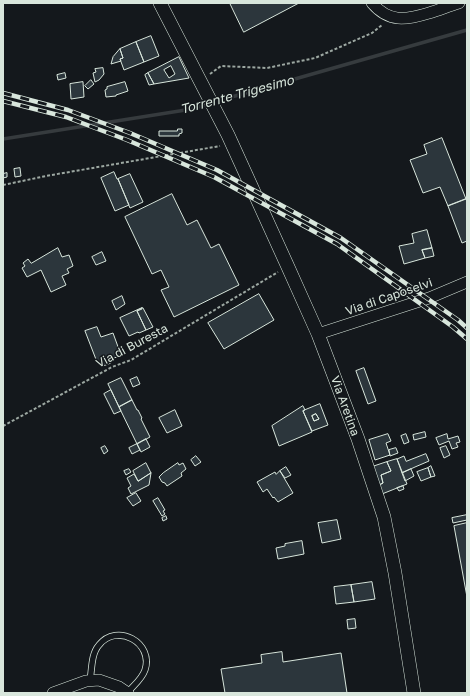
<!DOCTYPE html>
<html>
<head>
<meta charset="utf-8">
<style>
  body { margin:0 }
  #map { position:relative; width:470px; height:696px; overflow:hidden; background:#14181c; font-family:"Golos Text",sans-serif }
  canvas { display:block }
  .frame { position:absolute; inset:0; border:4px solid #d8e6dc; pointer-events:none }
</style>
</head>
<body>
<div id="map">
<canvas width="470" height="696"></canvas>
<div class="frame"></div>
</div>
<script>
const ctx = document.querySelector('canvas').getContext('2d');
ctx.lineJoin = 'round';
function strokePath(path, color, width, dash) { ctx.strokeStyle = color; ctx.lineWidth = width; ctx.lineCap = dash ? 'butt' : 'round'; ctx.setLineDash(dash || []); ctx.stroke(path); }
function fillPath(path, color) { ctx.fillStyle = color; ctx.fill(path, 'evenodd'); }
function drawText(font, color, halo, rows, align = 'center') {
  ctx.font = font + ' "Golos Text",sans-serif'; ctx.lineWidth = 3; ctx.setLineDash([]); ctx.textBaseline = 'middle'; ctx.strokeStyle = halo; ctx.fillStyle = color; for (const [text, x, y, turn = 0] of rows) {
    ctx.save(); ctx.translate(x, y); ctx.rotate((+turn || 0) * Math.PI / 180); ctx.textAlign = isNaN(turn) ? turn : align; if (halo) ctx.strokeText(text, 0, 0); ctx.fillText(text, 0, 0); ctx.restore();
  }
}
strokePath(new Path2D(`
  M214,102L467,30
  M3,139L192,109L208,104`), '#363b3e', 3.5);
const building = new Path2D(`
  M230,3H299L244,32Z
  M151,36L159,56L144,62L136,42Z
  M136,42L144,62L124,70L120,59L123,58L120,49Z
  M120,49L123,58L120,59L121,61L111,64L113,57Z
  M179,57L189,78L154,84L148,73ZM171,66L175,74L169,78L164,70Z
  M103,68L104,74L99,80L95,82L93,73L96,72L95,69Z
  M65,73L66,78L58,80L57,75Z
  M148,73L154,84L149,85L145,75Z
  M91,80L94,84L88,89L85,86Z
  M83,82L84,97L71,99L70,84Z
  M125,82L128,91L116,95V96L106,97L105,90L107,89V87Z
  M178,129H182V133L179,134V136H159V131H177Z
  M442,138L466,199L448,206L440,187L423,193L410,160L427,154L424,145Z
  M20,168L21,176L15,177L14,169Z
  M114,172L117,179H118L129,205L115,211L101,178Z
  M7,173V177L3,178V174Z
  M130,174L143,202L130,208L118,179Z
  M172,194L187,225L197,220L211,248L219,244L239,285L174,317L161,290L169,287L161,270L152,274L125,217Z
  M466,199L467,202V241L462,243L448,206Z
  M427,230L432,248L422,250L425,258L404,264L399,246L414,243L412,234Z
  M58,248L62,257L69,255L73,266L67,269L69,273L62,276L66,285L51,292L41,270L27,277L22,268L25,266L23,263L28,259L31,263Z
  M432,248L434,256L425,258L422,250Z
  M102,252L106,261L96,265L92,257Z
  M259,294L274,320L224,349L208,323Z
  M122,296L125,304L116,310L112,301Z
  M142,308V309L137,311L146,330L139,333L138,332L129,336L120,318Z
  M143,308L153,327L146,330L137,311Z
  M97,327L101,337L113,333L121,355L110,360L111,363L103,366L101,361L97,362L85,331Z
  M364,368L376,401L368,404L356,371Z
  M137,377L140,384L133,387L130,380Z
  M121,378L132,400L119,407L108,384Z
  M111,390L121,411L114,414L104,394Z
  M132,400L137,410H138L142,418L141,419L150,437L137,444L119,407Z
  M320,404L328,425L312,431L303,411ZM316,414L319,419L314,421L312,416Z
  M303,406L305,410L303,411L312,432L279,446L272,426Z
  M175,410L182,426L167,433L159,418Z
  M316,414L319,419L314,421L312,416Z
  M425,432L426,437L414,440L413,435Z
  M388,434L391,441L386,443L390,455L375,460L369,440Z
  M406,434L409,442L404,444L401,436Z
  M447,434L448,439L458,436L460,442L456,443L458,447L452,449L449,441L439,445L436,438Z
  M146,439L150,447L141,452L137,444Z
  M137,444L140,450L132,454L129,448Z
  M105,446L108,451L104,454L101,448Z
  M446,446L450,455L444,458L440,448Z
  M396,448L398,453L390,456L389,450Z
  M426,454L429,461L415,467L402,473L397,459L404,456L406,461Z
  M196,456L201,462L195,466L191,460Z
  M397,459L407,484L382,494L379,485L383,483L381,475L391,471L387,462Z
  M387,462L391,471L381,475L383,483L379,485L372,467Z
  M146,463L151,473L138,481L133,471Z
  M178,463L179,465L183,463L186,469L181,473L182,476L167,486L165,483L162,482L159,477L163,473Z
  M431,466L435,476L431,477L428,468Z
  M286,467L291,475L285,478L280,471Z
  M428,468L431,477L421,481L417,472Z
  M129,469L131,472L126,475L124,471Z
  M411,469L414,476L405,481L402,473Z
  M280,471L293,493L278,502L274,497L273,498L267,489L263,492L257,482L275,472L276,474Z
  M151,473L149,485L131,494L128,488L131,486L127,478L134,474L138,481Z
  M403,486L404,489L399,491L397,488Z
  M136,493L141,501L133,506L127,498Z
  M158,498L165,510L163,511L165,514L162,516L153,501Z
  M467,515V520L453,523L452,518Z
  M166,516L167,519L163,521L162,518Z
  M337,520L341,539L322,543L318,523Z
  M467,523V597L454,526Z
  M302,541L304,554L278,559L276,548L285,546V544Z
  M372,582L375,599L354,602L351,585Z
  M351,585L354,602L336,604L334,587Z
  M355,619L356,628L348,629L347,620Z
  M282,652L283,662L341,653L347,693H225L221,669L262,663L261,655Z`);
fillPath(building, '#2c363c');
strokePath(building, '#d8e6dc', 1);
const service = new Path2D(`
  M90,681C92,669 91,654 99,645C117,622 154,643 145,670C142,679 134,685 128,692`);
const minor = new Path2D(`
  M372,3C389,23 406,20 429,13C439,10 449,6 459,3
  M318,334L429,298L467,282
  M53,693L86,681L99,680L119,687L128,693`);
const tertiary = new Path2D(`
  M160,3L228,135L288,267L318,334L358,439L384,517L395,573L414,693`);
strokePath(service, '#d8e6dc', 7);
strokePath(minor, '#d8e6dc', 12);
strokePath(tertiary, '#d8e6dc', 14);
strokePath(new Path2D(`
  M210,74L221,66L267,68L315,58L372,33L382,25
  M3,185L46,176L220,146
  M3,426L112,367L131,360L278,272`), '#9da8a2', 2, [3, 2]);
strokePath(service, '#14181c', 5.5);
strokePath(minor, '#14181c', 11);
strokePath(tertiary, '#14181c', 13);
const rail = new Path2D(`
  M3,93L68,110L130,133L217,170L341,238L458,320L467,328
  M3,101L66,117L127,140L214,177L337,244L453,327L467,339`);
strokePath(rail, '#d8e6dc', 4.5);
strokePath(rail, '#14181c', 3, [9]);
drawText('12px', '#d8e6dc', '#14181c', [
  ["Via di Caposelvi",389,297,-19],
  ["Via di Buresta",132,346,-28],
  ["Via Aretina",345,406,70]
]);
drawText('italic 13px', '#d8e6dc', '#14181c', [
  ["Torrente Trigesimo",237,95,-15]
]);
</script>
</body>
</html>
